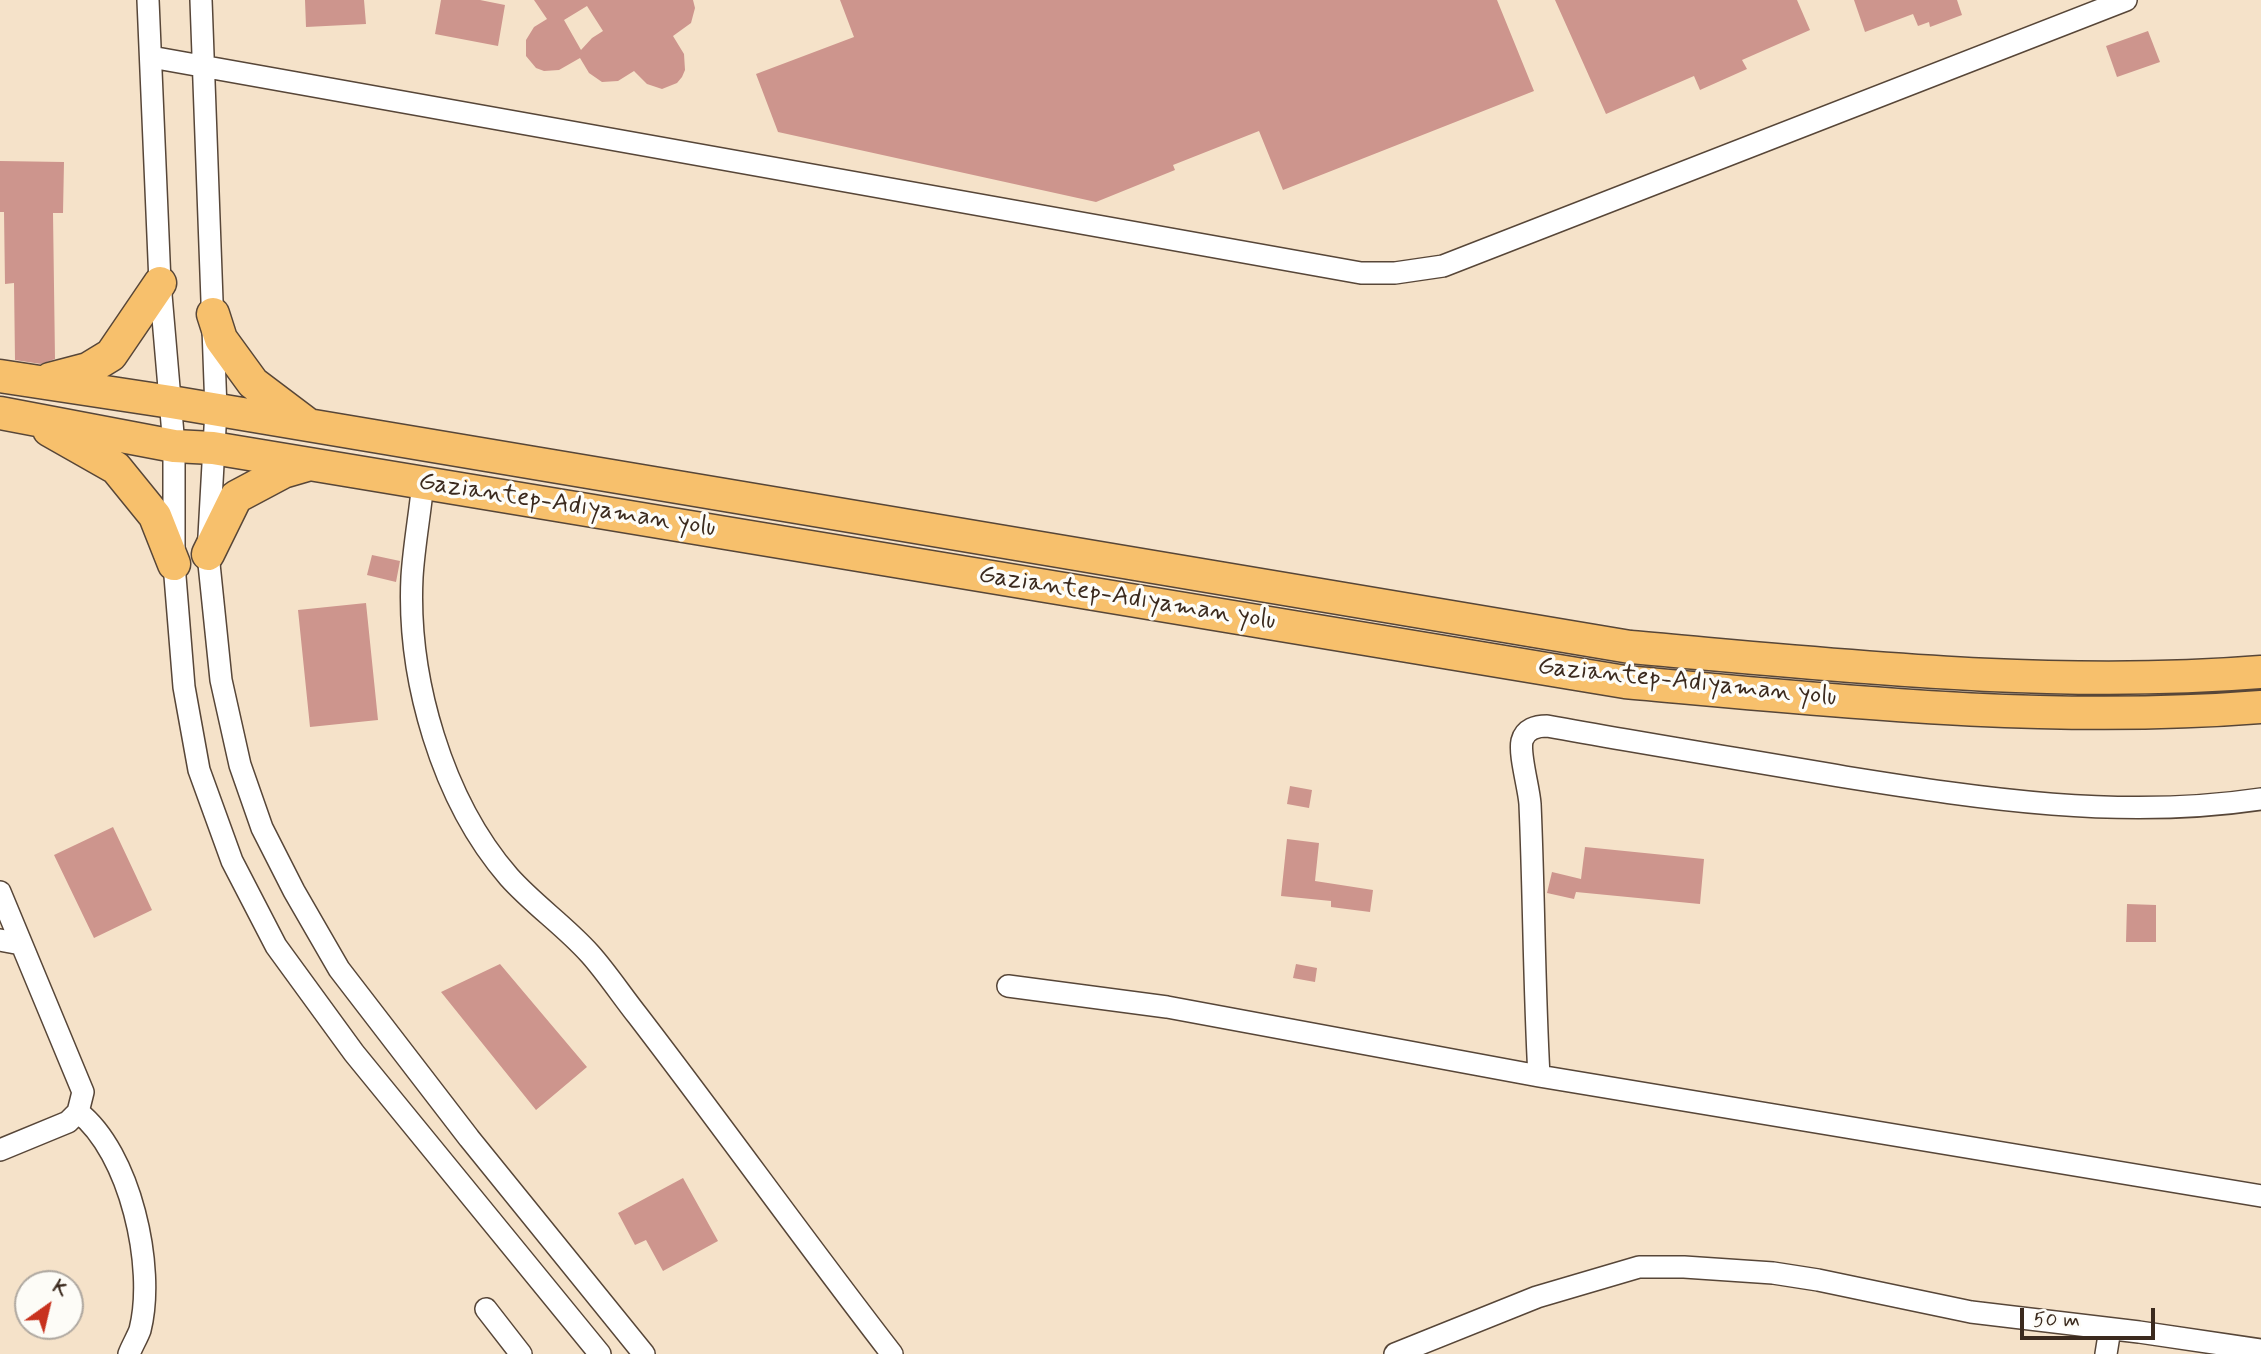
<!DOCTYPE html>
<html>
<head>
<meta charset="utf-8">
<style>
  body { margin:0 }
  #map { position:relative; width:2261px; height:1354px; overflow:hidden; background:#f5e2c9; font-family:Mynerve,sans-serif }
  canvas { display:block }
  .north { position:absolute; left:14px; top:1270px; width:70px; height:70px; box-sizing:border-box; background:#fdfcf7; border:2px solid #afa8a0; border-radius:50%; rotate:34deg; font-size:19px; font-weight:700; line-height:28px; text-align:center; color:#3b2a1e }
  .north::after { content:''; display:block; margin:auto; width:24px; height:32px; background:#c8321e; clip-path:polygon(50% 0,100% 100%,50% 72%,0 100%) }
  .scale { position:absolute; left:2020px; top:1308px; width:135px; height:32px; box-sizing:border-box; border:4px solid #3b2a1e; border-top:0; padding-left:9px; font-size:21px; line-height:24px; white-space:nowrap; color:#3b2a1e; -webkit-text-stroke:5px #fdfcf7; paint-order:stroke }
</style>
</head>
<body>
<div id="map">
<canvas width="2261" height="1354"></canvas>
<div class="north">K</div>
<div class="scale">50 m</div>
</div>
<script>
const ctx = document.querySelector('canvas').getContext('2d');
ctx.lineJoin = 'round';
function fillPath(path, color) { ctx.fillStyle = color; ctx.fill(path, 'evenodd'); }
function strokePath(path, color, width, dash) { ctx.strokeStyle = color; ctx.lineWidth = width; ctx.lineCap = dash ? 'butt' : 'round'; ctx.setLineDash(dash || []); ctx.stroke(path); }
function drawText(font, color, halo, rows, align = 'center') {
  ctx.font = font + ' Mynerve,sans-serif'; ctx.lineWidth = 7; ctx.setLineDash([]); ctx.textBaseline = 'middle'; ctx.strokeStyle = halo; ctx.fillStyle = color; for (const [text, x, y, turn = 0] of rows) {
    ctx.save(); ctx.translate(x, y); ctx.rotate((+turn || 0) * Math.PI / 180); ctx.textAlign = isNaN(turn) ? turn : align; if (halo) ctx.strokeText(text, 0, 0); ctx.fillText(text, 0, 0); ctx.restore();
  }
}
fillPath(new Path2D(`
  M305,0H364L366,24L306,27Z
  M441,0H480L505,5L498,46L435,34Z
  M534,0H693L695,8L691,23L673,36L684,54L685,70L682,77L677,83L662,89L647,84L634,71L618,81L602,82L589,73L580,58L559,70L544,71L536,68L526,56V40L534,27L547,19ZM587,6L603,31L592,38L581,50L564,20Z
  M840,0H1497L1534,91L1283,190L1259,131L1173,165L1175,170L1096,202L778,132L756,74L854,37Z
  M1555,0H1797L1810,30L1742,60L1747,69L1700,90L1694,76L1606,114Z
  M1854,0H1957L1962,15L1930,27L1929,22L1918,26L1913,14L1865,32Z
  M2148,31L2160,62L2117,77L2106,46Z
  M0,161L64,162L63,213H53L55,359L41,364L15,360L14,283L5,284L4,212H0Z
  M372,555L400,561L396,582L367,575Z
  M366,603L378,720L310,727L298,610Z
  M1290,786L1312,790L1309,808L1287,804Z
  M113,827L152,910L94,938L54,855Z
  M1287,839L1319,843L1315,881L1373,890L1370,912L1331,907V901L1281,896Z
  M1585,847L1704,859L1700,904L1576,892L1574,899L1547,893L1552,872L1581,879Z
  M2127,904L2156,905V942H2126Z
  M500,964L587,1067L536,1110L441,992Z
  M1296,964L1317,968L1315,982L1293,978Z
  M683,1178L718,1241L663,1271L646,1240L635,1245L618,1213Z`), '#cd958d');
const minor = new Path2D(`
  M148,0L160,283L174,446V564L184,687L199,770L232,861L276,946L354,1053L600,1354
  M201,0L216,410L208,554L221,680L240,765L262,828L294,891L339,969L469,1138L644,1354
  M151,57L1361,273H1395L1443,266L2126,0
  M423,482C420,514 414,545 412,577C407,678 442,800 509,877C534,905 565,926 590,954C607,973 622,996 638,1016C724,1128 806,1243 892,1354
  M0,892L83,1092L78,1112L68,1122L0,1150
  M0,940L21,944
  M1008,986L1167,1007L1539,1076L2261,1196
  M1539,1076C1534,986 1534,895 1530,804C1529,788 1519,755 1522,741C1525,729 1536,726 1547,726C1646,744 1746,760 1845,777C1983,799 2121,820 2261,799
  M78,1112C130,1152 156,1267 140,1330C137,1338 132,1346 129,1354
  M486,1309L521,1354
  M1395,1354L1537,1297L1639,1267H1684L1773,1273L1818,1280L1971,1312L2139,1332L2261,1350
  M2106,1354L2110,1329`);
const highway = new Path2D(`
  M213,314L221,339L253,383L306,423
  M0,376L171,402L1630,647C1839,665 2051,689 2261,672
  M50,379L88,369L111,355L160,283
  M0,413L174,446L213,448L1625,682C1836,701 2049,724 2261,707
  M49,430L116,468L155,516L174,564
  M208,554L236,497L283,472L307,465`);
strokePath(minor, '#574638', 24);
strokePath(highway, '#574638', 35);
strokePath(minor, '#fff', 21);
strokePath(highway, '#f7c06c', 32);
drawText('26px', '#3b2a1e', '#fdfcf7', [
  ["Gaziantep-Adıyaman yolu",567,506,9],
  ["Gaziantep-Adıyaman yolu",1127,599,9],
  ["Gaziantep-Adıyaman yolu",1687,683,6]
]);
</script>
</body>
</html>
